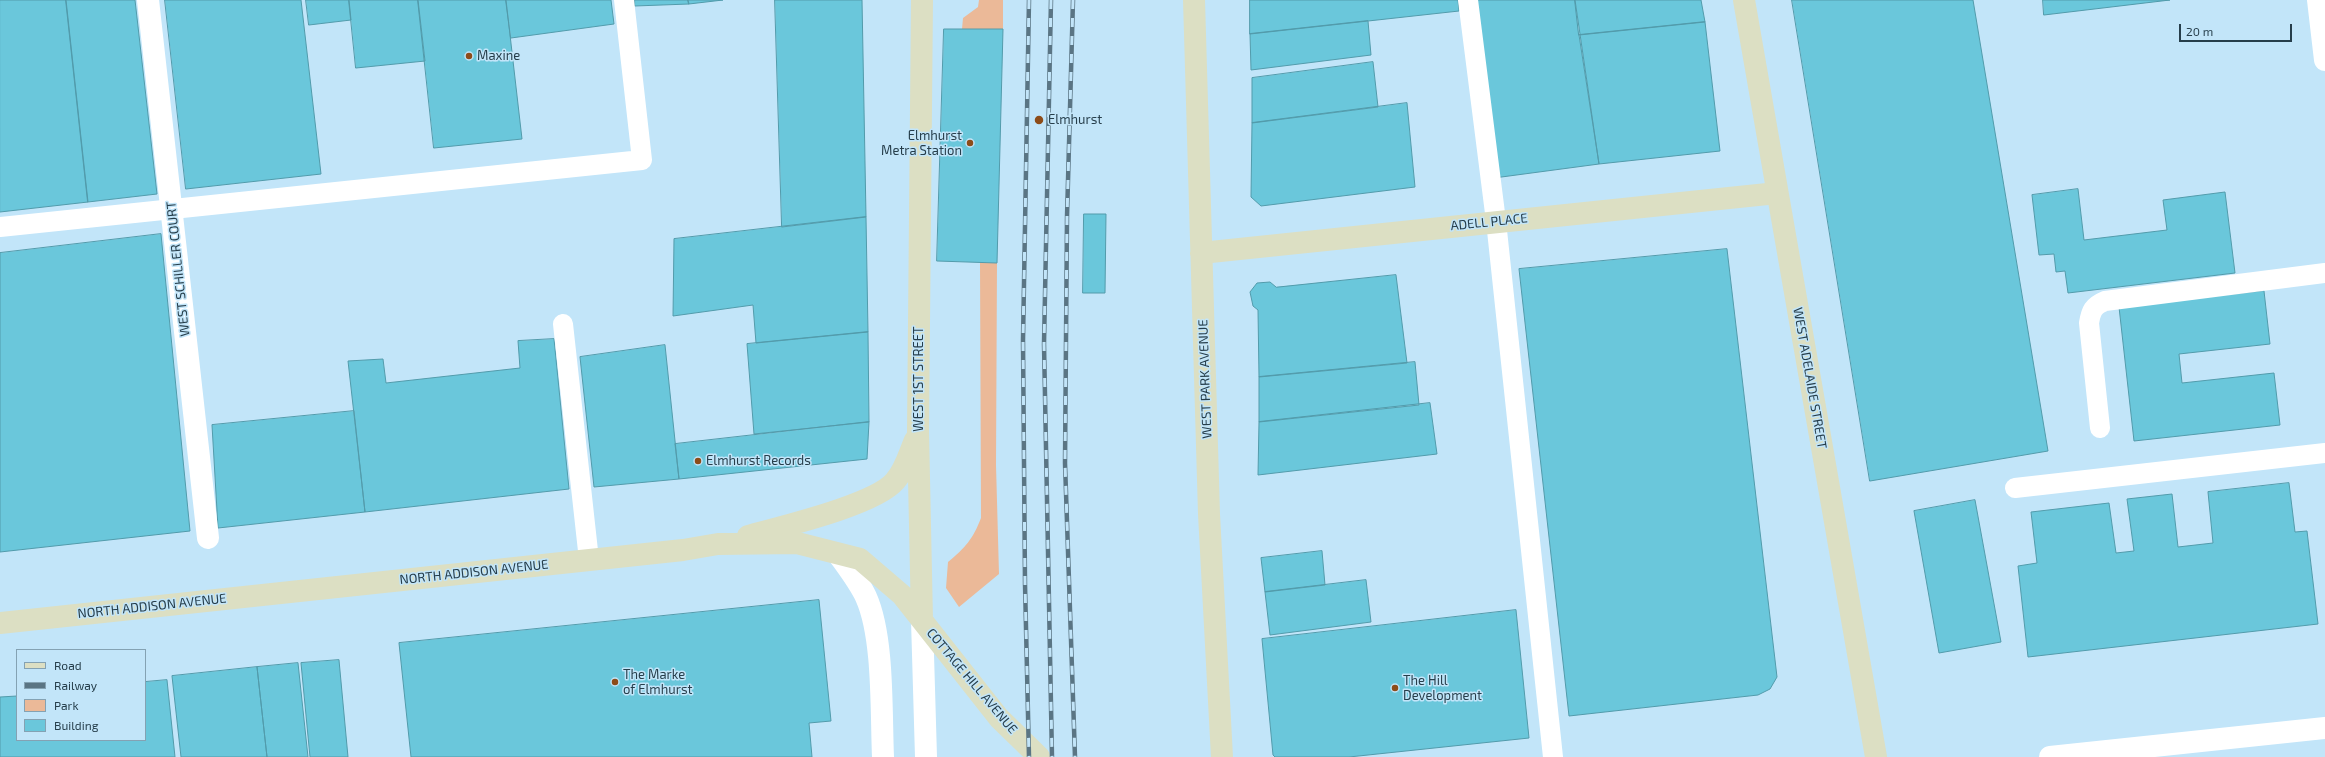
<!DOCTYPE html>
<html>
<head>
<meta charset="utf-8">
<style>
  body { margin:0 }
  #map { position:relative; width:2325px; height:757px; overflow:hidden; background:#c2e5f9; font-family:"Exo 2",sans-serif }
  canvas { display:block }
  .legend { position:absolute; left:16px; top:649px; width:130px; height:92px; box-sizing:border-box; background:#c2e5f9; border:1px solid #84a2b3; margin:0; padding:5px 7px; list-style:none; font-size:12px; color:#263e4b }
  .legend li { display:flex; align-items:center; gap:8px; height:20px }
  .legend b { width:20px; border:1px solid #84a2b3 }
  .scale { position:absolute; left:2179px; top:24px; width:113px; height:18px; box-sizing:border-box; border:2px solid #263e4b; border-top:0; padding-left:5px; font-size:12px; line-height:14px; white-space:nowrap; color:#263e4b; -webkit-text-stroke:3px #c2e5f9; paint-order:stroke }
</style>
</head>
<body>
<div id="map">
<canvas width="2325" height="757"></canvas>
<ul class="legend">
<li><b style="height:5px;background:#dcdfc3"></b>Road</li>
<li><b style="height:5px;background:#5a7584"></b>Railway</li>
<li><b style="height:11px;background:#ebb998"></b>Park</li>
<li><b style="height:11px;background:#6ac7db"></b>Building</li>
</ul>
<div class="scale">20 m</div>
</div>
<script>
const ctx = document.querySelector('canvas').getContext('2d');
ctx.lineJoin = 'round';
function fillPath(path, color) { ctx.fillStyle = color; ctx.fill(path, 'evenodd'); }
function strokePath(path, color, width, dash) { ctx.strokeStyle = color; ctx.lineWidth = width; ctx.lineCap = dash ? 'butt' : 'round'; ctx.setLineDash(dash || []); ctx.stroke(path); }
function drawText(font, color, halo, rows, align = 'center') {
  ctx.font = font + ' "Exo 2",sans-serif'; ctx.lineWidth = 3; ctx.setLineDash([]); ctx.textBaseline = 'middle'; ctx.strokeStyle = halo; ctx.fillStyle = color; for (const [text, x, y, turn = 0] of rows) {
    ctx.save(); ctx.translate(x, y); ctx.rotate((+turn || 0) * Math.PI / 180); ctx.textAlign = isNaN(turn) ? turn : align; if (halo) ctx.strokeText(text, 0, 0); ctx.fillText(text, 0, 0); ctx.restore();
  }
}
fillPath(new Path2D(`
  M979,0H1003V29H962L963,18L978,7Z
  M980,262L997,263L996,465L999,574L959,607L946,588L948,562C965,548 973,539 981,518Z`), '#ebb998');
const building = new Path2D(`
  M0,0H66L88,202L0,212Z
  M66,0H135L157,194L88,202Z
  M165,0H301L321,174L186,189Z
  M306,0H349L351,20L309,25Z
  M349,0H418L425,61L356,68Z
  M418,0H506L522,139L434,148Z
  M506,0H611L614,24L511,38Z
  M635,0H688L689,4L635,6Z
  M688,0H723L689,4Z
  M775,0H862L866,217L782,227Z
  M1250,0H1458L1459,11L1250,34Z
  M1473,0H1575L1599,164L1494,178Z
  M1575,0H1701L1705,22L1579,35Z
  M1792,0H1973L2048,451L1870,481Z
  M2043,0H2170L2044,15Z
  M1368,21L1371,55L1251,70L1250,34Z
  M1705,22L1720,151L1599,164L1579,35Z
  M944,29H1003L997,263L937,261Z
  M1373,62L1378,107L1252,123V78Z
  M1407,103L1415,187L1261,206L1251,197L1252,123Z
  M2078,189L2084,240L2167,230L2163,200L2225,192L2235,273L2068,293L2065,271L2056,272L2054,254L2039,255L2032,195Z
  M1084,214H1106L1105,293H1083Z
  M866,217L868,332L756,343L753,305L673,316L674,239Z
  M161,234L190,531L0,552V253Z
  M1727,249L1777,677L1770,689L1758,695L1569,716L1519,269Z
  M1396,275L1407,363L1259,377L1258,310L1253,306L1250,292L1257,283L1270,282L1276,287Z
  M2264,291L2270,344L2179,354L2182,383L2274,373L2280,425L2134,441L2119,307Z
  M868,332L869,422L754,434L747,344Z
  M554,339L569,489L365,512L348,361L383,359L386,383L520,368L518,341Z
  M665,345L679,479L594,487L580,357Z
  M1415,362L1419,405L1259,422V377Z
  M1430,403L1437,454L1258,475L1259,422Z
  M354,411L365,512L218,528L212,425Z
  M869,422L867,459L679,479L675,444Z
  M2289,483L2295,532L2307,531L2318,624L2028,657L2018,566L2037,563L2031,512L2109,503L2116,553L2134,551L2127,499L2172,494L2178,547L2213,543L2208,492Z
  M1975,500L2001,642L1939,653L1914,511Z
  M1322,551L1325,585L1265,592L1261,558Z
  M1366,580L1371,622L1270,635L1265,592Z
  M819,600L831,721L809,723L812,757H411L399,643Z
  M1516,610L1529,738L1349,757H1275L1273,755L1262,639Z
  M339,660L348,757H310L301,663Z
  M298,663L308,757H267L257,667Z
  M257,667L267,757H181L172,676Z
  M167,680L175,757H0V697L17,696V740H145V682Z`);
fillPath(building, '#6ac7db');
strokePath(building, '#529bab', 1);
strokePath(new Path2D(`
  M1468,0L1496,221L1553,757
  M0,227L642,160L624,0
  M563,324L589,560
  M2100,428L2089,323C2091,311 2093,306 2105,301L2325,273
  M2015,488L2325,453`), '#fff', 20);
strokePath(new Path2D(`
  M148,0L208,538
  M2318,0L2325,60
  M838,554C848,568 859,582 866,597C884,637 881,712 883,757
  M922,620L926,757
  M2050,757L2325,728`), '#fff', 22);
strokePath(new Path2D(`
  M1194,0L1209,514L1222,757
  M1744,0L1876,757
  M1201,253L1777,193
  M748,536C780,527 875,505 895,481C905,470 909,454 915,440
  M922,620L918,431L922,0
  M0,623L683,550L718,544L797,543L860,559L902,595L999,718L1039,757`), '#dcdfc3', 22);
const rail = new Path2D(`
  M1029,0L1023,340L1025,584L1029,757
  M1051,0L1044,344L1052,757
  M1073,0L1067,217L1065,463L1075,757`);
strokePath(rail, '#5a7584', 4.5);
strokePath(rail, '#c2e5f9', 3, [9]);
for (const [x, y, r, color] of [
  [469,56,4,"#8d4c19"],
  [1039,120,5,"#8d4c19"],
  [970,143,4,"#8d4c19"],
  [698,461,4,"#8d4c19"],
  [615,682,4,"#8d4c19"],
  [1395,688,4,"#8d4c19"]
]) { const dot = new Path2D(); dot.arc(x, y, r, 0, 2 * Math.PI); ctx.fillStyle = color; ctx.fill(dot); strokePath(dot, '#c2e5f9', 1.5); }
drawText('13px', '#263e4b', '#c2e5f9', [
  ["Maxine",477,56],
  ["Elmhurst",1048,120],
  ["Elmhurst",962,136,"right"],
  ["Metra Station",962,151,"right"],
  ["Elmhurst Records",706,461],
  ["The Marke",623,675],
  ["of Elmhurst",623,690],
  ["The Hill",1403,681],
  ["Development",1403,696]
], 'left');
drawText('13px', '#263e4b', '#c2e5f9', [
  ["ADELL PLACE",1489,222,-6],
  ["WEST SCHILLER COURT",178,269,-96],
  ["WEST ADELAIDE STREET",1810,378,80],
  ["WEST 1ST STREET",919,379,-90],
  ["WEST PARK AVENUE",1205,379,-92],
  ["NORTH ADDISON AVENUE",474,572,-6],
  ["NORTH ADDISON AVENUE",152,606,-6],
  ["COTTAGE HILL AVENUE",972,681,50]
]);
</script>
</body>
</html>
